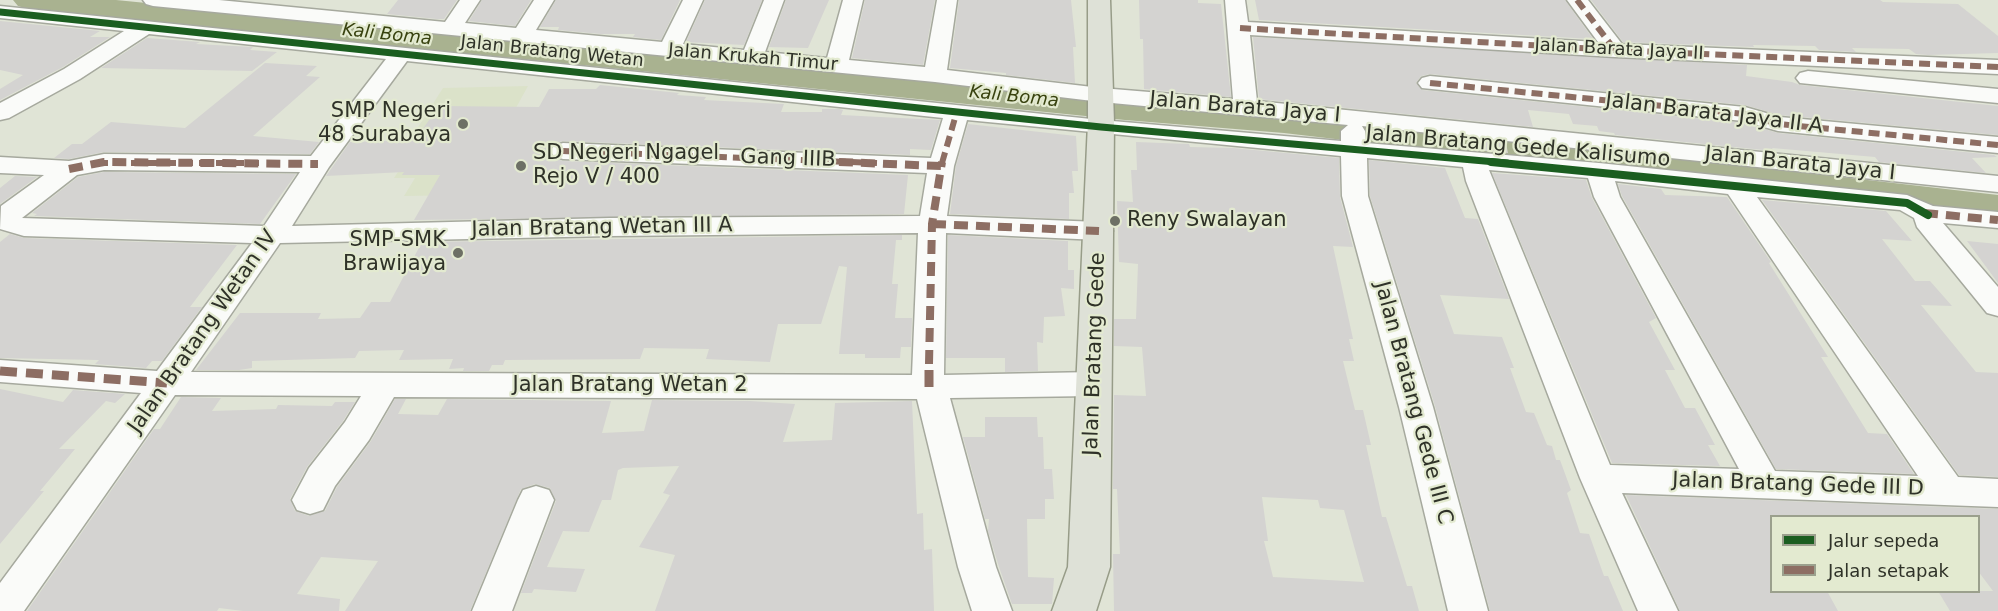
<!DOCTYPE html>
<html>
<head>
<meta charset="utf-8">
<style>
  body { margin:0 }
  #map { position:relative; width:1998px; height:611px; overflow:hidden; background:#e0e4d6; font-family:"DejaVu Sans",sans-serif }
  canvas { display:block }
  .legend { position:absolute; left:1770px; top:515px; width:210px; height:78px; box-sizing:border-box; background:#e3ead0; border:2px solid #9ba08d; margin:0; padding:8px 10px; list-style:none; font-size:18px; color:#2f3228 }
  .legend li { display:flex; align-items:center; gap:12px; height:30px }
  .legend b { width:30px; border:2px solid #9ba08d }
</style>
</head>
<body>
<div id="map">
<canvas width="1998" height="611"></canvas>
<ul class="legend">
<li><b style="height:8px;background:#1b5e20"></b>Jalur sepeda</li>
<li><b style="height:8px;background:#8d6e63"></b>Jalan setapak</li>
</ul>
</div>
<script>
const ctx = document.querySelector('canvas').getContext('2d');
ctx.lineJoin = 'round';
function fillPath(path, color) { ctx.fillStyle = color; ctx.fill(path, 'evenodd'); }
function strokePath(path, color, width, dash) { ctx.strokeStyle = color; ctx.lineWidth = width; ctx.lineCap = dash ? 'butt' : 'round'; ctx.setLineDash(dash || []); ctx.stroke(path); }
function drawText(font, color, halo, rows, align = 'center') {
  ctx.font = font + ' "DejaVu Sans",sans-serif'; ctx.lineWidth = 4.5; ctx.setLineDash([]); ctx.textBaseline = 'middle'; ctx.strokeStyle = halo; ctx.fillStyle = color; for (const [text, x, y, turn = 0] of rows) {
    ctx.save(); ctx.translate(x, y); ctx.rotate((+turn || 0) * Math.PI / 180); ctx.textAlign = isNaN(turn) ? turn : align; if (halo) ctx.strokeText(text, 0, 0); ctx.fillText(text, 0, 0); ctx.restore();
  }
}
fillPath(new Path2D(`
  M528,86L468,195L404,196L415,178H394L405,161L397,160L443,88Z`), '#dbe2c9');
fillPath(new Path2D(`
  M13,0H116L1125,100L1284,113L1998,195V217L1284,133L1125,120L28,9L18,6Z`), '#a9b290');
fillPath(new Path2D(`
  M398,0H457L444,19H437L387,14Z
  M482,0H531L515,26L469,21Z
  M556,0H680L661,40L633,37L635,34H601L558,30L559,27H540Z
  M705,0H762L744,45L686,42Z
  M786,0H829L808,48L769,47Z
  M865,0H935L923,65L852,58Z
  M959,0H1071L1076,47H1073L1075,83L1006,75V73L950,68Z
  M1139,0H1198V3L1221,4L1231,97L1144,89L1143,39H1140Z
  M1255,0H1565L1593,39L1259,20Z
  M1591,0H1880L1883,2L1958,4L1998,36V53L1928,55L1916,54L1909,49L1852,48L1856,52L1819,50L1815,46L1753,45L1754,47L1623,42Z
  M0,21L100,31L90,37H110L63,67L0,100V89L23,75L0,70Z
  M1253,37L1747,65L1746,76L1792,82L1800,85L1998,106V135L1780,115L1745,105L1430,74L1421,76L1416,83L1422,90L1743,123L1778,133L1994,155L1997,157L1972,158L1986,173L1879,162L1875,157L1772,148L1774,151L1615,135L1614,133L1599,131L1597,126L1573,124L1569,114L1528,110L1533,127L1259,99Z
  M147,38L200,42L196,44L253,47L250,50L277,52L252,71L101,68Z
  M265,63L317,66L306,76L320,77L253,136L319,142L310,154L104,152L69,159L54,158L72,144H82L111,122L185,128Z
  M600,85L679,93L677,95L706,97L704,100L784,104L781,112H822V109H839L843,110L841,115L940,120L931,150L910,149V155L563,141L553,144L548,151L553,158L563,161L908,175L904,214L414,220L440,175H402L404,172L326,176L350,142L415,140L439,106L539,107L549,89H596Z
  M968,124L1076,136L1078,171H1072L1074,193H1069V219L950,214L956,166Z
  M1471,140L1506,143L1508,153L1473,150Z
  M1136,142L1189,144L1190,147L1233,148L1339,158L1340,197L1353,247L1333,246L1353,339H1349L1354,361H1343L1355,410H1363L1371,445H1366L1382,517H1386L1407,586H1412L1419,611H1114L1113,554H1120L1117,489H1113L1114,395L1146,396L1142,347L1114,346V319H1136L1138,264L1119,262L1117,201L1133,202L1131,170H1137ZM1262,497L1318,500L1320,508L1344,510L1364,582L1273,577L1264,541H1268Z
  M1369,160L1445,168L1465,218L1478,219L1509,299L1440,295L1454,334L1502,337L1514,368H1510L1526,412L1534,413L1547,445L1552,446L1556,460H1560L1571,490L1567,493L1580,533L1589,534L1604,576H1608L1623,611H1490L1435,406L1370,196Z
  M104,172L296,174L260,224L34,216L37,214L32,213L78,177Z
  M1492,173L1586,180L1592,198L1656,318L1649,322L1675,370H1665L1685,408H1695L1715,445H1708L1720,466L1612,463Z
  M15,176L37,177L0,204V188Z
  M1618,184L1661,189L1665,195L1727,197L1771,262L1769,263L1828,357H1821L1868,433L1887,434L1914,474L1776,469L1622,196Z
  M1762,200L1886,211L1912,241L1882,239L1915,281H1930L1952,306L1921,305L1976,372L1998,373V477L1959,475Z
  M10,234L24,238L237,245L190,307H202L162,361H152L146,368L95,364L99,360L0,358V242Z
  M902,235V240H896L892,284H898L895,318H912L911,347H901L900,358H865V354H839L847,267L839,266L821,324H778L770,362L706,359L709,349L644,348L640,359L505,360L503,365H492L489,371H463L464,368L449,369L453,359L399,360L404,350L359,351L355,358L252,361V368L239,370H196L240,313H321L318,319L360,318L371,302H390L422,242Z
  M948,235L1068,241V270H1074V289L1061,288L1065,316L1044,317L1043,343L1037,342L1038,371L1005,372V358H946Z
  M1967,241L1998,244V283Z
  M0,389L63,402L73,390L125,394L115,403L106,401L59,449H75L40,491H44L0,544Z
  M181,397L221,398L212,411L276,409L278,405L332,406L335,402H355L343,421L307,467L290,499L295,511L309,516L325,511L337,487L371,441L395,399H406L398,414L438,415L447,399L611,401L602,433L644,431L652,400L750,401L795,404L783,442L832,440L835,403L912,401L917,514L923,513L924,550L932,549L934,611H655L675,555L639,547L670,495L663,493L679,466L623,468L618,470L611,500H602L589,532L563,531L547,567L585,569L576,592L534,589L532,593H521L556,501L550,488L535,484L521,489L470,611H345L378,561L321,557L297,594L340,599L339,611H243L219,608L217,611H27L154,429H160Z
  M985,417H1037L1038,437H1043L1044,469H1052L1054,499H1045V519H1027L1028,577L1054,578L1052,604H1012L999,567L988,531L989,519H985L963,437H985Z
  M1626,495L1998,509V611H1950L1938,591H1993L1978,571V516H1772V591H1827L1838,611H1680Z`), '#d4d3d1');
const minor = new Path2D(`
  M143,0H219L445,22L460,0H480L465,23L516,28L534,0H554L536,30L662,42L683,0H703L683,44L744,50L764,0H784L765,52L827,58L843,0H863L849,60L925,67L937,0H957L947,70L1101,88L1233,99L1225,0H1245L1248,22L1598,42L1567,0H1588L1622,44L1998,60V74L1615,57L1250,35L1257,101L1998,176V192L1362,126L1365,131L1366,143L1599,163L1907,195L1933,206L1998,212V228L1943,223L1998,287V316L1987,313L1917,227L1914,218L1900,210L1757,197L1958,477L1998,479V507L1622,493L1678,611H1638L1580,478L1466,181L1463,167L1367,158L1368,196L1433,407L1488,611H1448L1399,407L1342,196L1341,156L967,120L954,166L947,216L1099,222L1109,225L1113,231L1109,237L1099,240L946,233L944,375L1093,372L1104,376L1109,384L1104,392L1093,396L950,398L996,567L1012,611H972L958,567L917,399L394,397L369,440L335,486L323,510L310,514L297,510L292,500L309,468L345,422L361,396L175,395L24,611H0V583L141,393L0,382V360L157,371L252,243L24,236L0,229L1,206L44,175L0,173V157L69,161L104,154L311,156L386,59L149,34L80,79L9,118L0,120V103L64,69L124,31L0,18V6L1101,120L1341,141V131L1348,125L1101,102L935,82L153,6L146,4ZM407,61L943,118L931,158L563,143L554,146L550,151L554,156L563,159L927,173L920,216L610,218L292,226L329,167ZM104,170L300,172L264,226L22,218L77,175ZM1489,170L1588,178L1594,197L1739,469L1610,465ZM1615,181L1728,194L1918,476L1775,471L1620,197ZM918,233L912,375L191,372L280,243L610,236Z
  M1808,71L1998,89V103L1800,83L1796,78L1800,73Z
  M1430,76L1745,107L1780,117L1998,137V153L1778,131L1743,121L1422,88L1418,83L1422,78Z
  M536,486L549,490L554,500L512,611H472L518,500L523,490Z`);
const major = new Path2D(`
  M1088,0H1110L1114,123L1110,567L1096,611H1052L1068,567L1088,123Z`);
strokePath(minor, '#a6a99e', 3);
strokePath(major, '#979c88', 3);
fillPath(minor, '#fafbf9');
fillPath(major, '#dee1d7');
strokePath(new Path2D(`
  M1577,0L1615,50
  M1240,28L1615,50L1998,67
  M1430,83L1745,114L1778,124L1998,145
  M563,151L877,163
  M97,163H259
  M942,163L957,111`), '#8d6e63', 6, [11, 6]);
strokePath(new Path2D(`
  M839,162L941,166
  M69,169L104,162L318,164
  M1924,213L1998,220
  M932,224L1099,231
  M929,364L932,224L942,162`), '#8d6e63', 8, [14, 8]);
strokePath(new Path2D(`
  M0,371L167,383
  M929,387V363`), '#8d6e63', 9, [17, 9]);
strokePath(new Path2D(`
  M0,12L1101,127L1507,163`), '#1b5e20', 7);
strokePath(new Path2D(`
  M1491,162L1907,203L1928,215`), '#1b5e20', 8);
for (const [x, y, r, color] of [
  [463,124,6,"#6d7065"],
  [521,166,6,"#6d7065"],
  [1115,221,6,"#6d7065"],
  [458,253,6,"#6d7065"]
]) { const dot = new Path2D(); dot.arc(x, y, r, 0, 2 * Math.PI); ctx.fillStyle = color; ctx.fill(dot); strokePath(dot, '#e3ead0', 2); }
drawText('italic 18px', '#38420f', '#e3ead0', [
  ["Kali Boma",387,35,6],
  ["Kali Boma",1014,97,6]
]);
drawText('18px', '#2f3228', '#e3ead0', [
  ["Jalan Barata Jaya II",1619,50,3],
  ["Jalan Bratang Wetan",552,52,6],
  ["Jalan Krukah Timur",753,58,5]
]);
drawText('21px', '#2f3228', '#e3ead0', [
  ["Jalan Barata Jaya I",1245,108,5],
  ["Jalan Barata Jaya II A",1714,114,7],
  ["Jalan Bratang Gede Kalisumo",1518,147,5],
  ["Gang IIIB",788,159,2],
  ["Jalan Barata Jaya I",1800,164,6],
  ["Jalan Bratang Wetan III A",602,228,-1],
  ["Jalan Bratang Wetan IV",203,332,-55],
  ["Jalan Bratang Gede",1095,354,-88],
  ["Jalan Bratang Wetan 2",630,386],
  ["Jalan Bratang Gede III C",1413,403,75],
  ["Jalan Bratang Gede III D",1798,485,2]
]);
drawText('21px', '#2f3228', '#e3ead0', [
  ["SMP Negeri",451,112],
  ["48 Surabaya",451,136],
  ["SD Negeri Ngagel",533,154,"left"],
  ["Rejo V / 400",533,178,"left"],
  ["Reny Swalayan",1127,221,"left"],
  ["SMP-SMK",446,241],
  ["Brawijaya",446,265]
], 'right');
</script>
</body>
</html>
